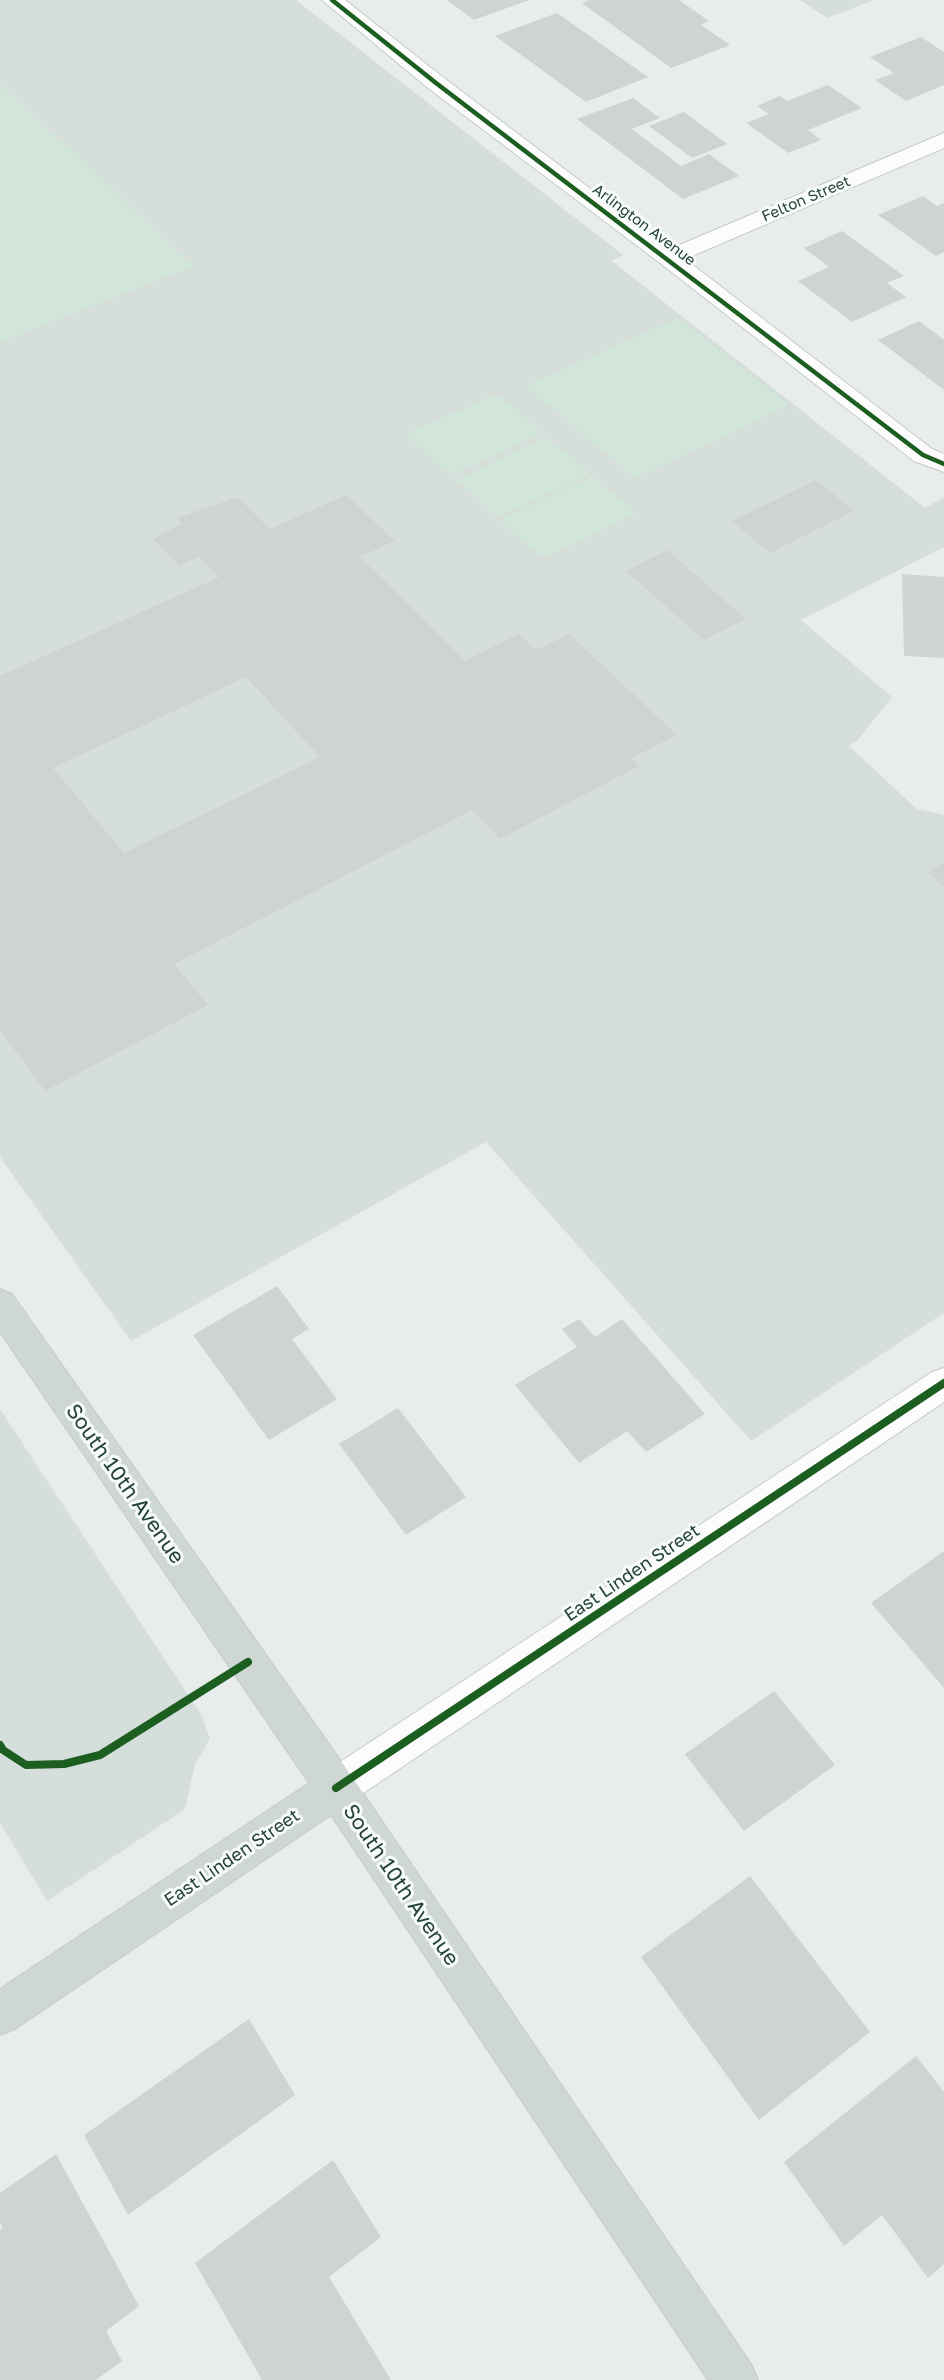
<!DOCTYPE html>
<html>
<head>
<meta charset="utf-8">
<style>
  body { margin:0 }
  canvas { display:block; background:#e8edeb }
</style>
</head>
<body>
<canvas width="944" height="2380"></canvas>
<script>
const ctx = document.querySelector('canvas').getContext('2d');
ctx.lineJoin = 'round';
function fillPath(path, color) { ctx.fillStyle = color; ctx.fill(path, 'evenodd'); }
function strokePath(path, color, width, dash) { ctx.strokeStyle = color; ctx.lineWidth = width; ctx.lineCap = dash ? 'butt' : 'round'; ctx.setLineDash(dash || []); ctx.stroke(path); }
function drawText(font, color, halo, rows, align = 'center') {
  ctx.font = font + ' "Golos Text",sans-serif'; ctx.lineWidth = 6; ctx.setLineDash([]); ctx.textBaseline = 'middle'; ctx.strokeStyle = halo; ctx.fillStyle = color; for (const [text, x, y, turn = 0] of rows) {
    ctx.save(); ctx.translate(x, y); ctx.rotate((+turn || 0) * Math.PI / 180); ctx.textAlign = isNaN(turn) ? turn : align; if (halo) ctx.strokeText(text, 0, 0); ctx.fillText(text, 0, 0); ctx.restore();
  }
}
fillPath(new Path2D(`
  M0,0H296L623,255L612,261L925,508L944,497V547L801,620L892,697L858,740L849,746L917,809L944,815V1313L751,1441L486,1142L131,1341L0,1157Z
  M800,0H874L827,18Z
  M0,1409L202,1716L210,1739L195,1764L185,1809L47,1901L0,1823Z`), '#d6dedb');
fillPath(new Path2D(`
  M0,84L194,266L0,342Z
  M678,318L790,405L635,478L526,386Z
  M497,394L543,433L451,475L406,434Z
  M547,437L590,474L497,517L456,480Z
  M593,476L636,513L543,558L500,520Z`), '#d1e6d8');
fillPath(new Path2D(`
  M447,0H529L474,20Z
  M590,0H679L709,21L701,25L730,45L671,68L582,3Z
  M557,13L648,77L586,102L495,36Z
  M921,37L944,52V85L906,101L875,80L894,73L870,57Z
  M828,85L862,108L808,130L821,140L788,153L746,123L769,114L757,106L780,96L787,101Z
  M633,98L660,118L632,129L681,166L709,154L739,176L683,199L577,119Z
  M684,112L727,144L692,158L649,126Z
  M923,196L937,206L944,203V252L936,256L878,215Z
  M842,231L904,276L887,283L906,297L852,322L798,281L829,267L804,248Z
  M919,321L944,340V390L878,340Z
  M816,480L854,511L770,553L732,521Z
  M346,495L395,541L360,557L465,661L519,634L536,650L569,634L677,735L632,758L639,766L500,839L472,810L174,964L208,1005L45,1091L0,1030V676L219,577L199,557L179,566L153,539L182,524L177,518L238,497L270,529ZM246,677L320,757L124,853L53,768Z
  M667,550L746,619L704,640L626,571Z
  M902,574L944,577V658L904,656Z
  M944,863V887L928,872Z
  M277,1286L309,1329L292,1339L337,1399L269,1440L193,1335Z
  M579,1319L595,1337L622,1319L705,1414L646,1452L627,1431L579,1463L515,1385L577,1347L562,1329Z
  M398,1408L466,1497L406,1535L339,1444Z
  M944,1551V1688L871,1603Z
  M774,1691L835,1765L744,1831L685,1754Z
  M750,1876L870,2032L759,2120L641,1957Z
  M249,2019L295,2095L128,2215L84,2135Z
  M916,2056L944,2092V2264L928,2278L882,2215L844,2246L784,2162Z
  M56,2154L139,2306L106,2331L122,2361L96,2380H0V2230L3,2228L0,2223V2193Z
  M333,2160L381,2237L329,2277L391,2380H262L195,2263Z`), '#cfd4d2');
const minor = new Path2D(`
  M322,0H345L444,78L670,249L944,133V148L685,259L932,449L944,454V472L914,461L660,263L428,88Z
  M944,1368V1402L350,1802L336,1807L322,1802L316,1788L322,1774L932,1372Z`);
const major = new Path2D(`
  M0,1289L12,1294L350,1774L751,2364L758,2380H708L331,1815L15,2029L0,2035V1989L309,1783L0,1332Z`);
strokePath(minor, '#c5cac8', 2);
strokePath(major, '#c3ccc9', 2);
fillPath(minor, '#fcfcfc');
fillPath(major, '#cfd7d5');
strokePath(new Path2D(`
  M332,0L436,83L923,455L944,464`), '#1b5e20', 4.5);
strokePath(new Path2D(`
  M0,1745L3,1750L26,1765L64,1764L100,1755L248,1662
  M336,1788L944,1383`), '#1b5e20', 8);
drawText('15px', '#24423a', '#f7fbf9', [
  ["Felton Street",806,199,-23],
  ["Arlington Avenue",644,225,37]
]);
drawText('18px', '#24423a', '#f7fbf9', [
  ["East Linden Street",632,1573,-34],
  ["East Linden Street",232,1858,-34]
]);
drawText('21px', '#24423a', '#f7fbf9', [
  ["South 10th Avenue",125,1484,55],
  ["South 10th Avenue",401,1885,56]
]);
</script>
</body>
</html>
